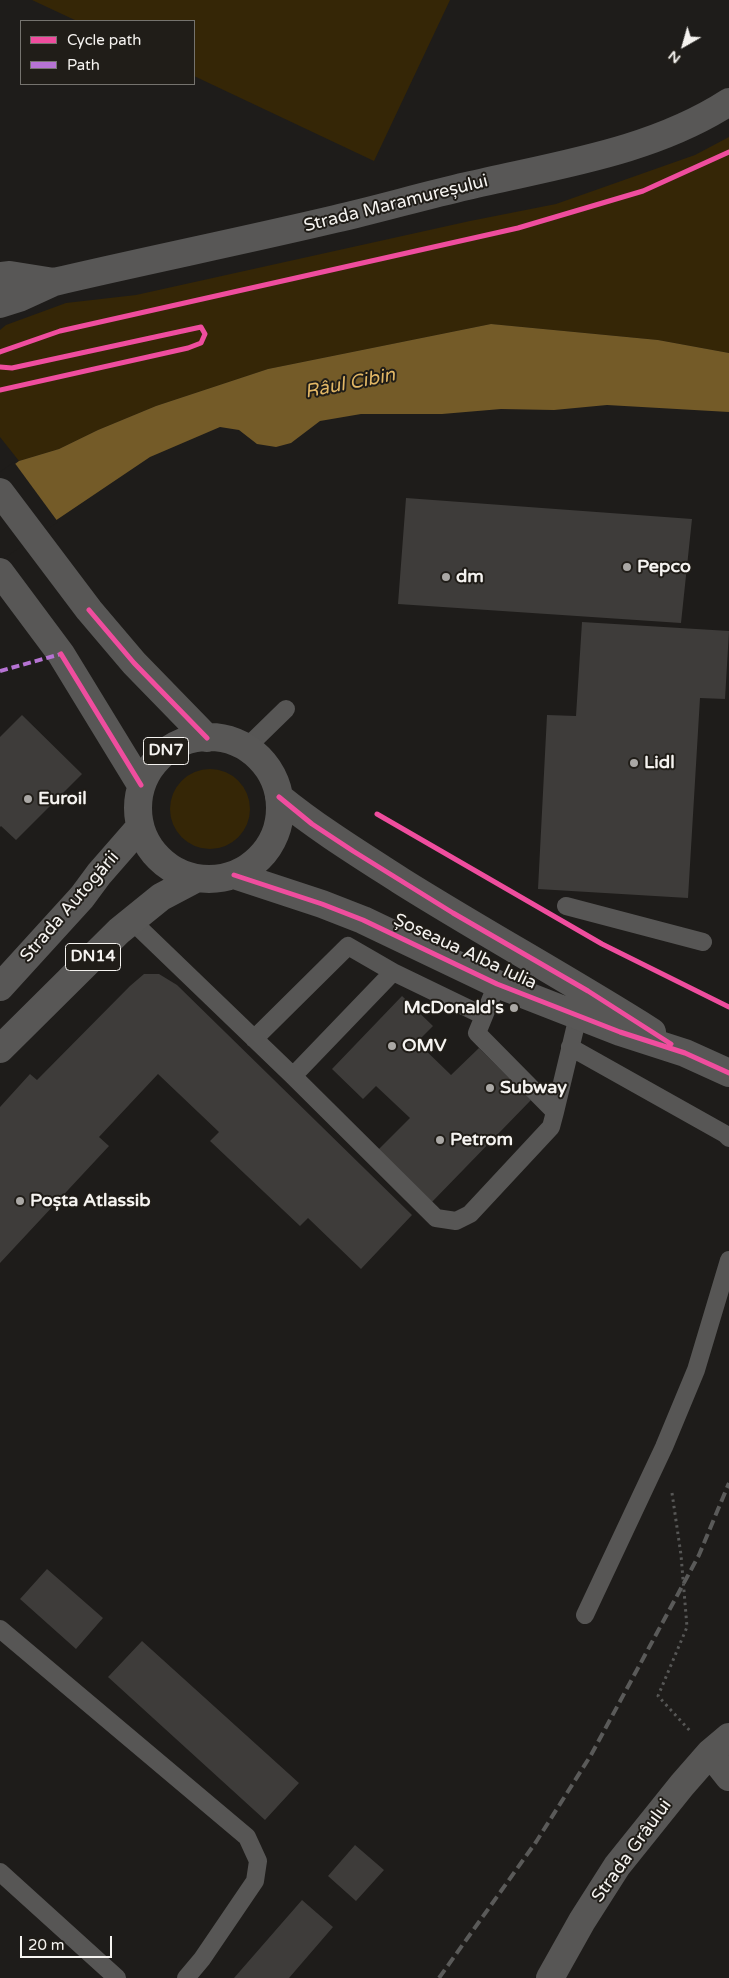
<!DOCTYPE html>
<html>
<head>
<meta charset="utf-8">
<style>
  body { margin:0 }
  #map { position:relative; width:729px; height:1978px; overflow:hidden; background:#1e1c1a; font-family:"Varela Round",sans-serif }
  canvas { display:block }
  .legend { position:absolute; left:20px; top:20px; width:175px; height:65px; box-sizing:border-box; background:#201d18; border:1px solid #75736e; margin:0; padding:6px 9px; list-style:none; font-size:15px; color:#f5f3f0 }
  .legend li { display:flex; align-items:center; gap:10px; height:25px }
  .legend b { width:25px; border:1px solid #75736e }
  .north { position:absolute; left:659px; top:20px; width:50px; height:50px; -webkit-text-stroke:4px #201d18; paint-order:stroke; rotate:218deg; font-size:14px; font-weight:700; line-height:20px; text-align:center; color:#f5f3f0 }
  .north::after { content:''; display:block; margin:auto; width:18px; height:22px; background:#f5f3f0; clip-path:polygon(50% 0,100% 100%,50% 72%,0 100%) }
  .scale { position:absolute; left:20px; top:1936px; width:92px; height:22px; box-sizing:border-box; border:2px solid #f5f3f0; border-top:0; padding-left:6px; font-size:15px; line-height:18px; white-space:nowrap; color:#f5f3f0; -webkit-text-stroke:4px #201d18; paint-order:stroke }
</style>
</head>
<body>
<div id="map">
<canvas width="729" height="1978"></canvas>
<ul class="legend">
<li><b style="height:6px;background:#ef4d9e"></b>Cycle path</li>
<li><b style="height:6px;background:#b673d3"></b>Path</li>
</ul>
<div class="north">N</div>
<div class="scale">20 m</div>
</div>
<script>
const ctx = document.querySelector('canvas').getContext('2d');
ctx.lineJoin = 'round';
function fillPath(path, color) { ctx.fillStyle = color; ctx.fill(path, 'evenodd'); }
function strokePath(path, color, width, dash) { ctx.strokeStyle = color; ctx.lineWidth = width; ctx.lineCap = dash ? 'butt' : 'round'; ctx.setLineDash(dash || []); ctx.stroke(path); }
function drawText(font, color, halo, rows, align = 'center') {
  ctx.font = font + ' "Varela Round",sans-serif'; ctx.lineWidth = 4; ctx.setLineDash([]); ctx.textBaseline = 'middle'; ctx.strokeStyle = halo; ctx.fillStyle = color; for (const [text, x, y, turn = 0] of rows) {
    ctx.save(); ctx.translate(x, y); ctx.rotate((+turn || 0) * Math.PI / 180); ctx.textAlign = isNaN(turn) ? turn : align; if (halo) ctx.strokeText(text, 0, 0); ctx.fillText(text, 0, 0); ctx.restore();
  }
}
fillPath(new Path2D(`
  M32,0H450L374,161L194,76V21H77Z
  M729,137V353L658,340L491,324L268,369L156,406L98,430L59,449L19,461L0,437V330L6,325L66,303L136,295L470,221L556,204L695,155Z
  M170 809a40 40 0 1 1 80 0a40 40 0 1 1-80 0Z`), '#352606');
fillPath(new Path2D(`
  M491,324L658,340L729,353V412L607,405L554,410L501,409L442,414H361L320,421L291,443L276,447L257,444L239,430L220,427L150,457L0,558V475L19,461L59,449L98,430L156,406L268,369Z`), '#745b28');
fillPath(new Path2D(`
  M14,462L58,522L0,561V472Z`), '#1e1c1a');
fillPath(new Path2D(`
  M406,498L692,519L681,623L398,604Z
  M582,622L729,631L725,699L700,698L688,898L538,889L547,715L576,716Z
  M22,715L82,774L16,840L1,826L0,827V737Z
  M144,974H159L177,985L412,1215L361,1269L308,1218L300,1226L210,1141L219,1132L158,1074L99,1137L109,1146L0,1263V1107L30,1074L37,1080L130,986Z
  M402,996L433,1026L417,1042L451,1075L479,1048L531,1100L431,1203L377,1151L410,1118L376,1086L363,1099L332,1069Z
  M47,1569L103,1618L76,1649L20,1599Z
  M142,1641L299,1783L265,1820L108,1677Z
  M355,1845L384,1870L356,1901L328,1876Z
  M302,1900L333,1927L289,1978H234Z`), '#3e3c3a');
strokePath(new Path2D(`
  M672,1493L681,1555L687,1627L658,1696L691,1732`), '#575756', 3, [2.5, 4]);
strokePath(new Path2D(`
  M246,748L286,709
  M566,906L703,942
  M132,921L293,1076L436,1218L456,1221L470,1214L551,1127L555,1112L477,1033L497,984
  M254,1039L348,946L393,972
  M570,1047L725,1134L729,1138
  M293,1076L393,972L484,1016
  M555,1112L578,1016
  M585,1615L664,1447L696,1370L729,1260
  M0,1629L247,1837L258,1861L255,1881L202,1959L186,1978
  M0,1872L117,1978`), '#575655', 18);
strokePath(new Path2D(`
  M710,1753L729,1777
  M550,1978L582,1921L617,1866L682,1785L710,1753L729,1737`), '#575655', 28);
strokePath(new Path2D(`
  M0,276L10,275L54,282
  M0,304L19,298L54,282C148,260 242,241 335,219C379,209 423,196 467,186C556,165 652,152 729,102
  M0,492L89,610L134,663L207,738
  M0,572L61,654L141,785
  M138 808a71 71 0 1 1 142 0a71 71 0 1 1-142 0Z
  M279,797C317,828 359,854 401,881C484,933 570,980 652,1032
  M234,875L322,904L363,920L497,984L620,1032L685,1053L729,1073
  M0,987L82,897L99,874L140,827
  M0,1049L119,931L161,897L197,878`), '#585756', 28);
strokePath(new Path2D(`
  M439,1978L536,1842L591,1755L699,1555L729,1483`), '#5a5a59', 4, [10, 5]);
strokePath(new Path2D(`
  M0,671L61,654`), '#b673d3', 4, [8, 4]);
strokePath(new Path2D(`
  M0,352L60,331L518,228L643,191L729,152
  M0,367L12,368L201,327L205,334L201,343L188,348L0,390
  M89,610L134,663L207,738
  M61,654L141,785
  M279,797L312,824L353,851L453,913L588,991L671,1044
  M377,814L602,944L729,1007
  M234,875L322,904L363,920L497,984L620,1032L685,1053L729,1073`), '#ef4d9e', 5);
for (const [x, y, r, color] of [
  [627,567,5,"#aaa8a5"],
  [446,577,5,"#aaa8a5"],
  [634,763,5,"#aaa8a5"],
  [28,799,5,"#aaa8a5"],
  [514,1008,5,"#aaa8a5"],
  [392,1046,5,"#aaa8a5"],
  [490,1088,5,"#aaa8a5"],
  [440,1140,5,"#aaa8a5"],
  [20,1201,5,"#aaa8a5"]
]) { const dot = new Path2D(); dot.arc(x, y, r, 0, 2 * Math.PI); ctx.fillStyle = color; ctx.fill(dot); strokePath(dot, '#201d18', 2); }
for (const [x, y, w] of [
  [166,751,45],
  [93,957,55]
]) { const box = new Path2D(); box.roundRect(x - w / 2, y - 13.5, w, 27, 4); ctx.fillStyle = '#201d18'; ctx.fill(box); strokePath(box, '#f5f3f0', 1); }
drawText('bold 16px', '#f5f3f0', null, [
  ["DN7",166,751],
  ["DN14",93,957]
]);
drawText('18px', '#f5f3f0', '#201d18', [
  ["Strada Maramureșului",396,204,-14],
  ["Strada Autogării",70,907,-49],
  ["Șoseaua Alba Iulia",465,952,25],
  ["Strada Grâului",632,1851,-54]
]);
drawText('bold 18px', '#f5f3f0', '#201d18', [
  ["Pepco",637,567],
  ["dm",456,577],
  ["Lidl",644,763],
  ["Euroil",38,799],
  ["McDonald's",504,1008,"right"],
  ["OMV",402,1046],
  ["Subway",500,1088],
  ["Petrom",450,1140],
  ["Poșta Atlassib",30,1201]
], 'left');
drawText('italic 19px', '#e3b866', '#201d18', [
  ["Râul Cibin",350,384,-11]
]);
</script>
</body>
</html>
